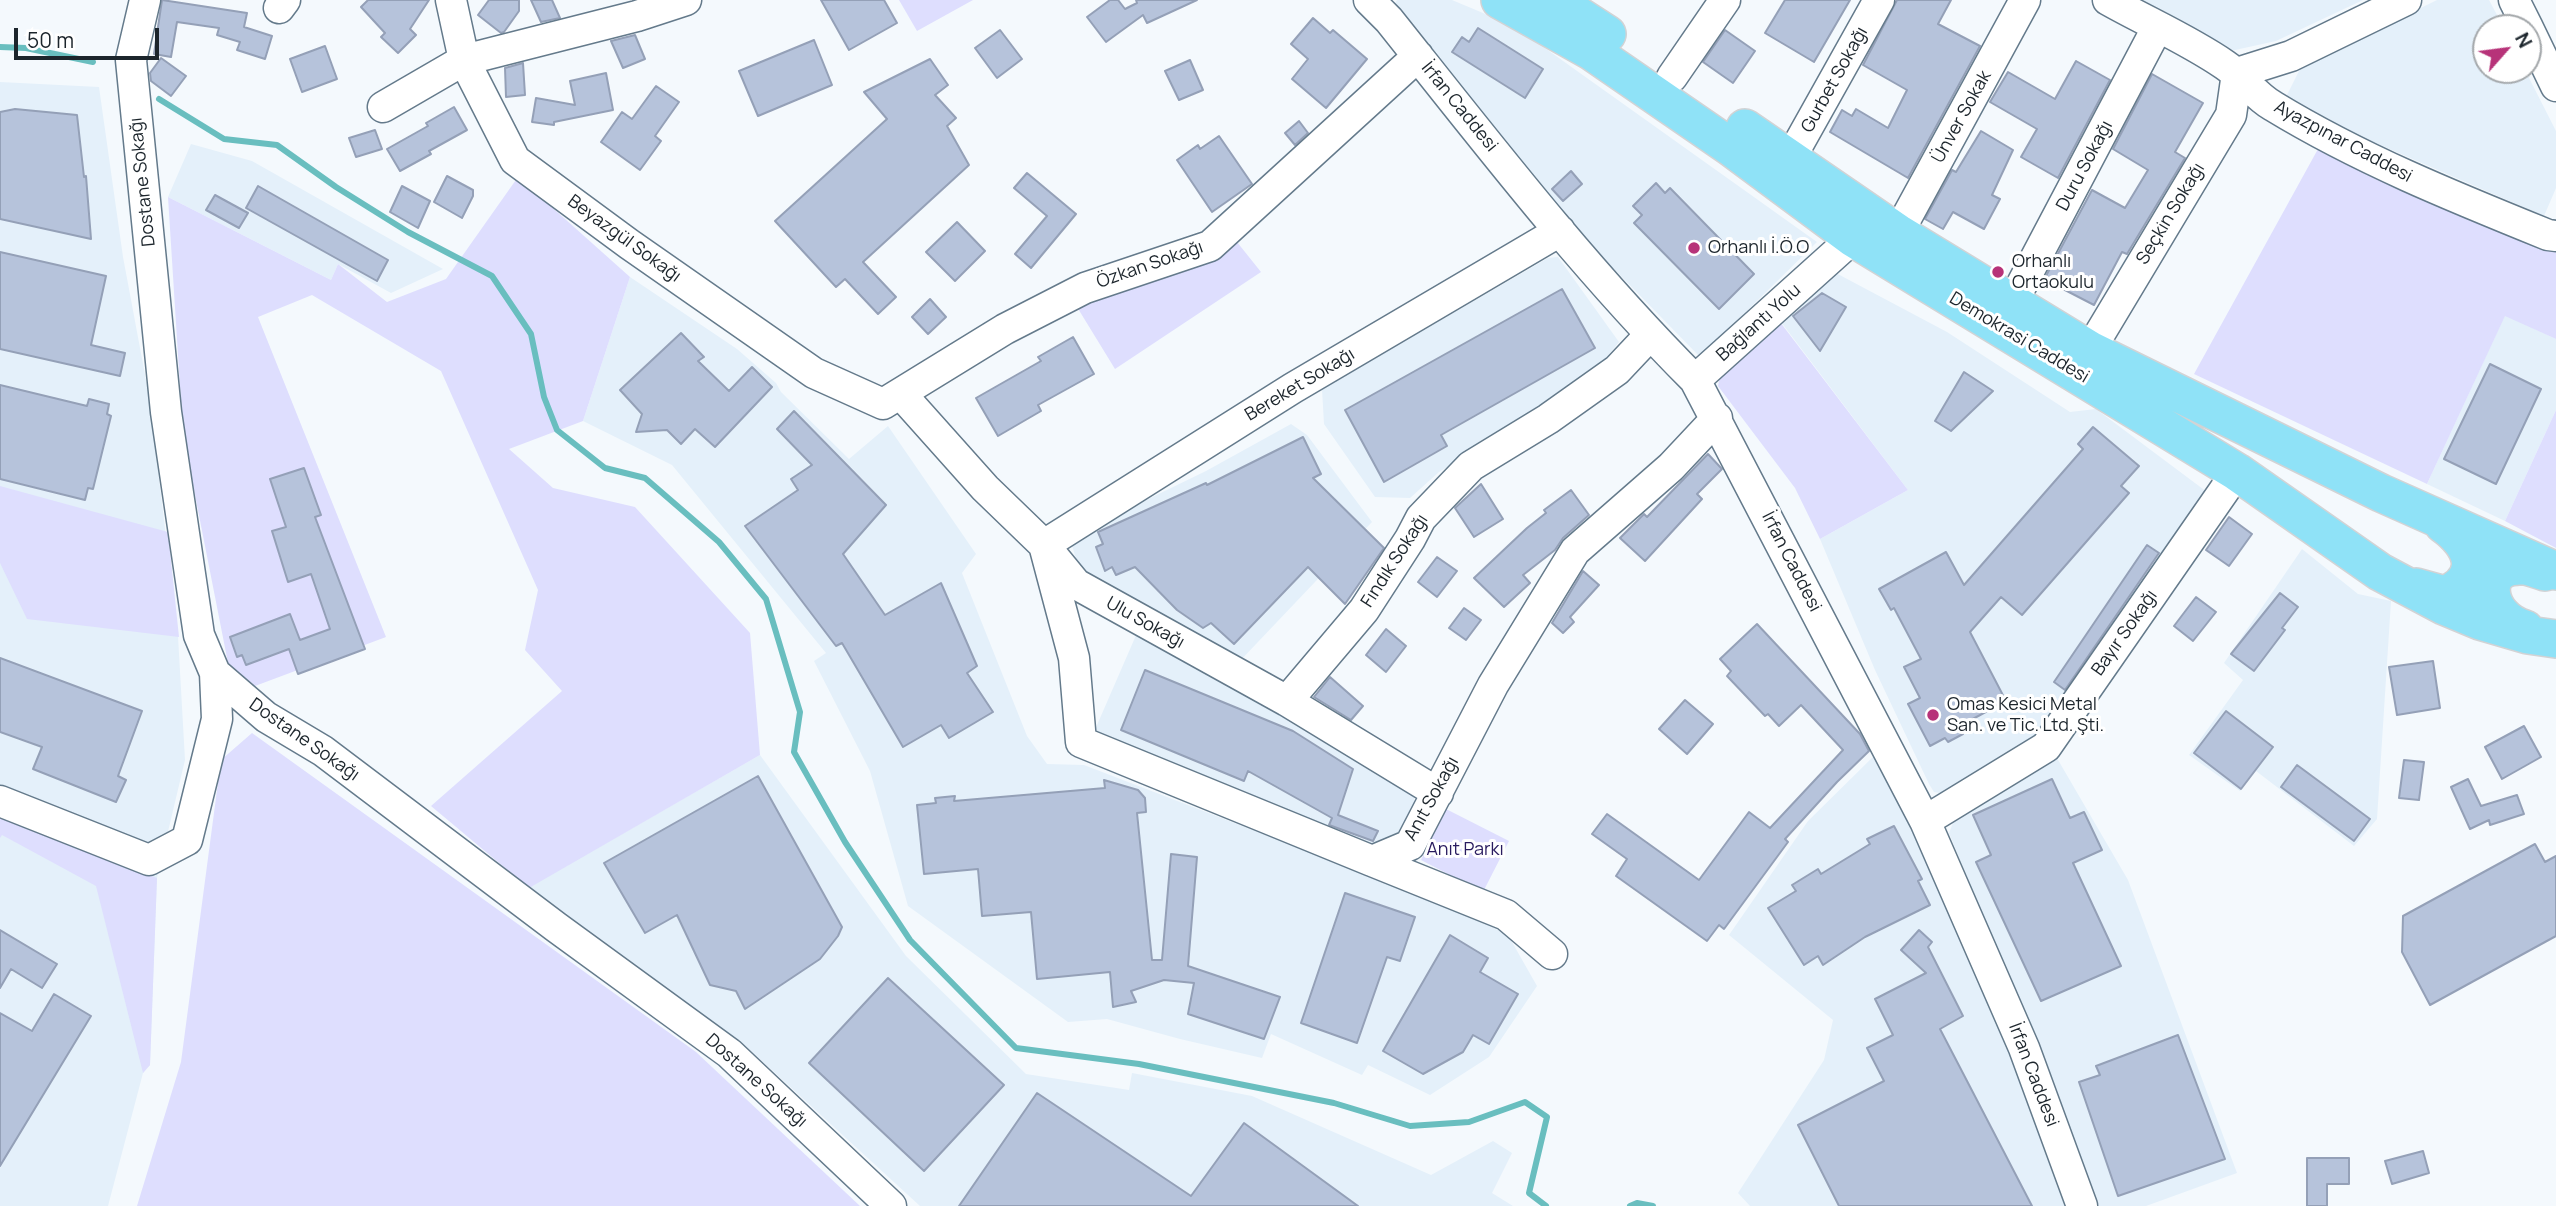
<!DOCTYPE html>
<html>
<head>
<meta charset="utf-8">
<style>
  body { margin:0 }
  #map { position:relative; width:2556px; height:1206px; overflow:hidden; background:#f4f9fd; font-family:Manrope,sans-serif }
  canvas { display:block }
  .north { position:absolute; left:2472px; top:14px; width:70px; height:70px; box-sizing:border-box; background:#fff; border:2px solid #a4a8ab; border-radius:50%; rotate:62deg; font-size:19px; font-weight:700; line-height:28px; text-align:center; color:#1c252c }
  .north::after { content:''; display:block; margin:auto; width:24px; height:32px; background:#b73379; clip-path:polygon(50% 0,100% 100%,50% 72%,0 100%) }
  .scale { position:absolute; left:14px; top:28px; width:145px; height:32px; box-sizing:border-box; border:4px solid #1c252c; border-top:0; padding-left:9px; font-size:21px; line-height:24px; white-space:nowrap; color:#1c252c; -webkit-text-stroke:5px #fff; paint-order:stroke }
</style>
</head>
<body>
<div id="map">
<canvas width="2556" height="1206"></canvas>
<div class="north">N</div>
<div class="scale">50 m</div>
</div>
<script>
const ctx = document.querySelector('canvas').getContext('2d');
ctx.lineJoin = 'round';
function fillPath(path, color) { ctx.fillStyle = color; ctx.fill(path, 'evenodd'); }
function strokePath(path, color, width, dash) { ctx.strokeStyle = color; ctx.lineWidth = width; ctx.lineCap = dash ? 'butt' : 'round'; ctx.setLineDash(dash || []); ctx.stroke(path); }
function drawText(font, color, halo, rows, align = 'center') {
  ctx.font = font + ' Manrope,sans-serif'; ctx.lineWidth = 6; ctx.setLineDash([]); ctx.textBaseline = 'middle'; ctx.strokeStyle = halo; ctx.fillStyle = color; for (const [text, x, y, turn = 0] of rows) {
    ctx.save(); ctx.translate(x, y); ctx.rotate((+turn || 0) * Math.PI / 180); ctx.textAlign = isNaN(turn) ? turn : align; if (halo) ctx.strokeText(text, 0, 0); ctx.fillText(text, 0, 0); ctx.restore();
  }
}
fillPath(new Path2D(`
  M1397,0H1452L1514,26L1817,242L1700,357L1573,227L1391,10Z
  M2141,0H2363L2276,41L2226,52Z
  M2437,0H2489L2504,28H2486V70H2525L2556,131V188L2544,216L2318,118L2286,97L2301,67Z
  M0,82L99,87L123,257L149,396L178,636L185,760L157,878L150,1065L143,1073L108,1206H0Z
  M191,144L252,161L443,269L391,293L338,264L331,280L168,197Z
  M1558,257L1619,342L1587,381L1439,472L1410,498L1375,497L1324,424L1322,389L1548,258Z
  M1834,272L1947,332L2070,412L2096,409L2207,492L2043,732L1946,794L1934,792L1929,784L1875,670L1820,539L1908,490L1778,318Z
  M630,277L737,349L776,383L781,392L849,459L888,426L976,554L962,573L1027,736L1047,764L1084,765L1442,903L1508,935L1537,986L1489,1057L1430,1095L1368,1065L1362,1075L1271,1034L1262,1058L1180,1039L1107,1019L1068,1022L908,906L870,771L814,661L826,653L672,465L583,421Z
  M2505,315L2556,339V410L2505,521L2427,484Z
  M1291,424L1307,435L1372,522L1238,663L1079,570L1072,545L1101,522L1206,471Z
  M2302,549L2358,594L2391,601L2377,819L2354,846L2256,771L2240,791L2189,755L2243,680L2224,663Z
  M1137,633L1413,785L1415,807L1394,839L1372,849L1094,732Z
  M1877,753L1947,895L2072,1206H1750L1738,1193L1824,1060L1833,1020L1729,935L1808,821Z
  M2054,753L2128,880L2237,1173L2146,1206H2098L2044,1065L1949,833L1957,813Z
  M760,755L906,956L1026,1074L1129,1090L1132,1073L1252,1096L1431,1175L1493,1141L1512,1153L1492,1193L1513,1206H920L751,1051L529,887Z`), '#e4f0fa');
fillPath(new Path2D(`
  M899,0H973L917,31Z
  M2318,149L2431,204L2546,248L2556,249V339L2505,316L2427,484L2194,374Z
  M518,177L630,277L583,421L509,449L553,488L635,507L750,633L760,755L529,888L431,806L562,691L525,650L538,590L441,371L312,295L258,317L386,637L255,686L228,663L183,434L168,197L331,280L338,264L387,302L446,279Z
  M1233,237L1261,272L1115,369L1077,307Z
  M1777,318L1908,490L1820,539L1795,488L1718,386L1721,371Z
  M2556,410V548L2505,521Z
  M0,486L168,532L179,637L27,619L0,563Z
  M252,733L696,1052L860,1206H137L181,1062L221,760Z
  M1446,809L1509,841L1483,892L1421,860Z
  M0,818L157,878L150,1065L143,1073L96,886L2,835L0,838Z`), '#dedefe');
strokePath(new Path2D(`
  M0,47L26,48L93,62
  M159,99L224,139L277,145L336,187L408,232L492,276L531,334L544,397L557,430L605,468L645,478L719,542L766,599L800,712L794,752L845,842L910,940L1016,1048L1139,1064L1334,1103L1410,1126L1469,1122L1525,1102L1547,1117L1529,1193L1546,1206
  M1630,1206L1637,1203L1653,1206`), '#69bebf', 6);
const building = new Path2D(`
  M162,0L247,13L244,27L272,36L265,59L237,50L240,42L217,35L219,28L177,22L171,57L154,54Z
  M368,0H429L410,29L416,35L398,53L381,37L385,33L361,7Z
  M489,0H519V11L504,32L501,33L478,15Z
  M531,0H552L560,18L541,22Z
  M821,0H884L897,23L849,50Z
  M1110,0H1118L1125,9L1137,3L1136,0H1197L1147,23L1143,15L1106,42L1087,17Z
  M1785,0H1850L1814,62L1765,33Z
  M1897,0H1951L1938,24L1980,46L1908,178L1830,132L1842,110L1852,116L1856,109L1888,128L1907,90L1863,65Z
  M1313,18L1330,33L1333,30L1367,59L1326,108L1292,79L1308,59L1291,44Z
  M1478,28L1543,69L1525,98L1452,52L1462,37L1469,42Z
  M1000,30L1022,59L997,78L975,48Z
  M1725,30L1755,51L1733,83L1703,62Z
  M635,35L645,59L623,68L611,41Z
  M814,40L832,85L758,116L739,71Z
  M325,46L337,79L302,92L290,59Z
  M161,58L186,76L171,96L151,81L150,73Z
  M930,59L948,85L935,95L956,118L947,126L969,165L863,262L896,297L878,314L845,279L836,287L775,221L887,119L864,92Z
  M1190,60L1203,90L1179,100L1165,71Z
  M2076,61L2110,80L2058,178L2021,157L2037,129L1990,102L2008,72L2055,99Z
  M523,63L525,95L506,97L505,68Z
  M606,73L613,110L554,122V125L532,122L536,98L575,105L570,81Z
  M2152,74L2203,103L2175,152L2185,158L2127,254L2122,252L2094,305L2063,289L2065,285L2046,276L2092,190L2125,208L2148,170L2113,149Z
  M656,86L679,102L655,136L661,141L640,170L601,142L622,112L632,119Z
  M454,107L467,130L429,151L431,154L400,171L387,149L428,126L426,123Z
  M15,109L77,115L84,177L86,176L91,239L0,219V112Z
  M1299,121L1308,133L1295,145L1285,133Z
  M375,130L382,149L356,157L349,138Z
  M1981,131L2013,150L1992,195L2000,199L1984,229L1953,212L1943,229L1925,219L1952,170L1956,172Z
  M1219,136L1252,184L1212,212L1177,160L1198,145L1200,149Z
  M1571,171L1582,184L1563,201L1552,189Z
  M1027,173L1076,214L1031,268L1015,254L1047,216L1014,188Z
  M447,176L473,190V196L462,218L434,202Z
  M1656,183L1665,193L1670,188L1754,274L1719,309L1634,223L1642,215L1633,206Z
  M258,186L388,260L377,281L246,208Z
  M402,186L430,201L418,228L390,212Z
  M215,195L248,213L239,228L206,210Z
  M957,222L985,251L955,281L926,252Z
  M0,252L106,276L91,345L125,353L120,376L0,349Z
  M1562,289L1595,348L1441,435L1447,446L1384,482L1345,410Z
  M1822,293L1846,307L1820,351L1793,316Z
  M930,299L946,317L928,334L912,317Z
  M681,333L704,357L698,361L729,391L752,367L772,387L715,447L695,429L681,444L667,430L636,432L642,414L620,390Z
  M1073,337L1094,374L1038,405L1041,411L998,436L976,398L1041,361L1038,357Z
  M2490,364L2541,389L2496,484L2444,459Z
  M1964,372L1993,391L1951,431L1935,421Z
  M0,385L87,406L89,399L109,404L107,414L111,416L93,489L88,488L85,500L0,479Z
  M794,411L886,505L843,554L885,615L941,583L977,666L967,673L993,712L949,738L941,725L903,747L842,643L836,646L745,526L798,490L791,479L812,465L777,429Z
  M2093,427L2139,466L2121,486L2129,493L2022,615L2001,597L1970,632L2006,701L1958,727L1963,734L1948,742L1945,738L1930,746L1908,704L1920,698L1904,667L1921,659L1894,608L1891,610L1879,589L1946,552L1964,585L2083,449L2078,444Z
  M1303,437L1321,474L1313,478L1384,548L1345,604L1308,567L1234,644L1211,623L1203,628L1177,610L1135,567L1116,575L1112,567L1105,571L1096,547L1103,544L1098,532L1206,483L1207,485Z
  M1708,454L1722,469L1697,494L1702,499L1645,561L1620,538L1644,514L1647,517Z
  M304,468L321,515L315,517L365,649L298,674L289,649L246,665L242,655L237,657L230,637L290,614L300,640L330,629L311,574L288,582L272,531L286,527L270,479Z
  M1481,484L1503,519L1474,537L1455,508Z
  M1571,490L1589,515L1563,538L1555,550L1523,575L1530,583L1504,607L1474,578L1527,528L1546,513L1544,510Z
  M2229,517L2252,534L2229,566L2206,550Z
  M2147,545L2159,553L2065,690L2054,682Z
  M1437,557L1457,571L1437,597L1418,582Z
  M1583,571L1599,585L1570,617L1574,622L1563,633L1552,623Z
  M2280,593L2298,607L2282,628L2285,630L2254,671L2231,654Z
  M2196,597L2216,612L2193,641L2174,626Z
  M1464,608L1481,620L1466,640L1449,628Z
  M1757,624L1860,734L1869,751L1837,782L1785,839L1788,842L1724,929L1719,925L1707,941L1616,876L1627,859L1592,834L1607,814L1699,880L1749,812L1770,828L1843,750L1801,705L1779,726L1768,714L1765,716L1727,676L1731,671L1720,659Z
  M1386,629L1406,646L1386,672L1366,655Z
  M0,658L142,711L118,776L126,780L116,802L33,769L42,747L0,732Z
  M2433,661L2440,708L2397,715L2389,667Z
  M1145,670L1293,731L1353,769L1338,815L1378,831L1373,841L1329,825L1332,818L1248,771L1244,781L1121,730Z
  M1330,677L1363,706L1351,720L1314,697Z
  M1685,700L1713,724L1687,754L1659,729Z
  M2226,711L2273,747L2241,789L2194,753Z
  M2524,726L2541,757L2502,779L2485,747Z
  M2404,760L2424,762L2419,800L2399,798Z
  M2297,765L2370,819L2354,841L2281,787Z
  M758,776L842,927L838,936L820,959L745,1009L736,991L710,985L677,915L645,933L604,863Z
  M2052,779L2070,818L2084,812L2102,850L2073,863L2121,966L2041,1001L1976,862L1991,855L1973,815Z
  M2468,779L2481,806L2517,795L2524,814L2490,825L2489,820L2470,829L2451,787Z
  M1104,780L1138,790L1145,798L1146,812L1137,813L1152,960H1162L1171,854L1197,857L1188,966L1280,997L1264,1039L1188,1014L1194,983L1164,980L1131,991L1136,1002L1113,1007L1110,972L1037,979L1031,912L982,916L978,869L924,874L917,805L936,803L935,798L955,796L954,801L1105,788Z
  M1894,826L1922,879L1918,881L1930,905L1865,937L1823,965L1818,956L1804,965L1768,908L1796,891L1792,885L1818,869L1821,874L1870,844L1867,839Z
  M2535,844L2545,862L2556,856V936L2430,1005L2402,952L2403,916Z
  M1345,893L1415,917L1400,961L1387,957L1357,1043L1301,1023Z
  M0,930L57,964L42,988L11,969L0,988Z
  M1919,930L1932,942L1928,947L1963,1016L1940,1029L2032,1206H1839L1798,1125L1884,1081L1867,1048L1893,1035L1875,999L1926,973L1901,950Z
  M1450,935L1488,958L1480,972L1518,994L1489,1044L1473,1035L1463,1052L1423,1074L1383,1051Z
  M888,978L1004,1085L924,1171L809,1063Z
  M54,994L91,1016L0,1166V1013L32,1031Z
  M2178,1035L2225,1159L2118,1196L2079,1082L2100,1075L2096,1066Z
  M1037,1093L1191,1196L1244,1123L1358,1206H959Z
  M2423,1151L2429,1173L2392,1184L2385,1161Z
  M2307,1158H2349V1184H2327V1206H2307Z`);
fillPath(building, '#b6c3db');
strokePath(building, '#94a0b7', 2);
const minor = new Path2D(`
  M145,0L131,60L166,412L199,635L215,673L266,717L323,751L556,927L729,1053L891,1206
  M451,0L464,60L515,160L629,244L814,373L883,404L1005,329L1085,288L1210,246L1418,56
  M1369,0L1389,20C1487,143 1584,269 1695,380L1925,821L2024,1048L2082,1206
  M2108,0C2147,22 2189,40 2225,65C2243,77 2254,95 2273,106C2360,159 2454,197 2548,235L2556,236
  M2514,0L2528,28
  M279,8L285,0
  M2528,28L2556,86
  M1672,77L1725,0
  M383,107L464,60L637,16L686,0
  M1790,159L1879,0
  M1560,231L1293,388L1044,545L1074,658L1081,742L1372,861L1410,845L1493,685L1575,551L1671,467L1717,418
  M1898,233L2025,0
  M2012,303L2157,28
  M2090,350L2231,115L2237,73L2291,56L2406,0
  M1695,380L1853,238
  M901,394L985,488L1044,545L1076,584L1287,701L1438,793
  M1287,701L1364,610L1410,539L1421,518L1471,466L1548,419L1617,370L1650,335
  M0,801L149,860L187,840L217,719L215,673
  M1925,821L2046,747L2237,472
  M1372,861L1506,915L1552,954`);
const major = new Path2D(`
  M1500,0L1591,51L1729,146L1853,238L2237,472L2380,572L2444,606L2480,621L2528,635L2556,639
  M1554,0L1607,34
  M1745,128L1898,233L2090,350L2381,493L2556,571
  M2416,587L2445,595C2485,577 2473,545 2443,524
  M2525,629C2485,618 2476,564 2523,566C2530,566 2538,570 2545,572`);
strokePath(minor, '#647a8b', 33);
strokePath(major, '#d2d3d5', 40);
strokePath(minor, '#fff', 30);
strokePath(major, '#8fe2f7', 37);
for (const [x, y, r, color] of [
  [1694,248,7,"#b73379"],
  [1998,272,7,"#b73379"],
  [1933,715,7,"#b73379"]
]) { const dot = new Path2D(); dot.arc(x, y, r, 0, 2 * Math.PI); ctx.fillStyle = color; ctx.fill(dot); strokePath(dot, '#fff', 2.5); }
drawText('18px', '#1c252c', '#fff', [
  ["Gurbet Sokağı",1835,80,-61],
  ["İrfan Caddesi",1459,107,51],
  ["Ünver Sokak",1962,117,-61],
  ["Ayazpınar Caddesi",2343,142,28],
  ["Duru Sokağı",2085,166,-62],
  ["Dostane Sokağı",143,182,-96],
  ["Seçkin Sokağı",2171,214,-59],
  ["Beyazgül Sokağı",624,239,36],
  ["Özkan Sokağı",1150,265,-19],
  ["Bağlantı Yolu",1759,323,-42],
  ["Demokrasi Caddesi",2019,338,31],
  ["Bereket Sokağı",1300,385,-31],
  ["Fındık Sokağı",1395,561,-57],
  ["İrfan Caddesi",1791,562,63],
  ["Ulu Sokağı",1145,623,29],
  ["Bayır Sokağı",2125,633,-55],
  ["Dostane Sokağı",304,740,35],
  ["Anıt Sokağı",1432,799,-61],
  ["İrfan Caddesi",2033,1075,69],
  ["Dostane Sokağı",756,1081,42]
]);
drawText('18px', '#1c252c', '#fff', [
  ["Orhanlı İ.Ö.O",1708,248],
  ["Orhanlı",2012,262],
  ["Ortaokulu",2012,283],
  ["Omas Kesici Metal",1947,705],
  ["San. ve Tic. Ltd. Şti.",1947,726]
], 'left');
drawText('18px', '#291c5f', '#fff', [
  ["Anıt Parkı",1465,850]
]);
</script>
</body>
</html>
